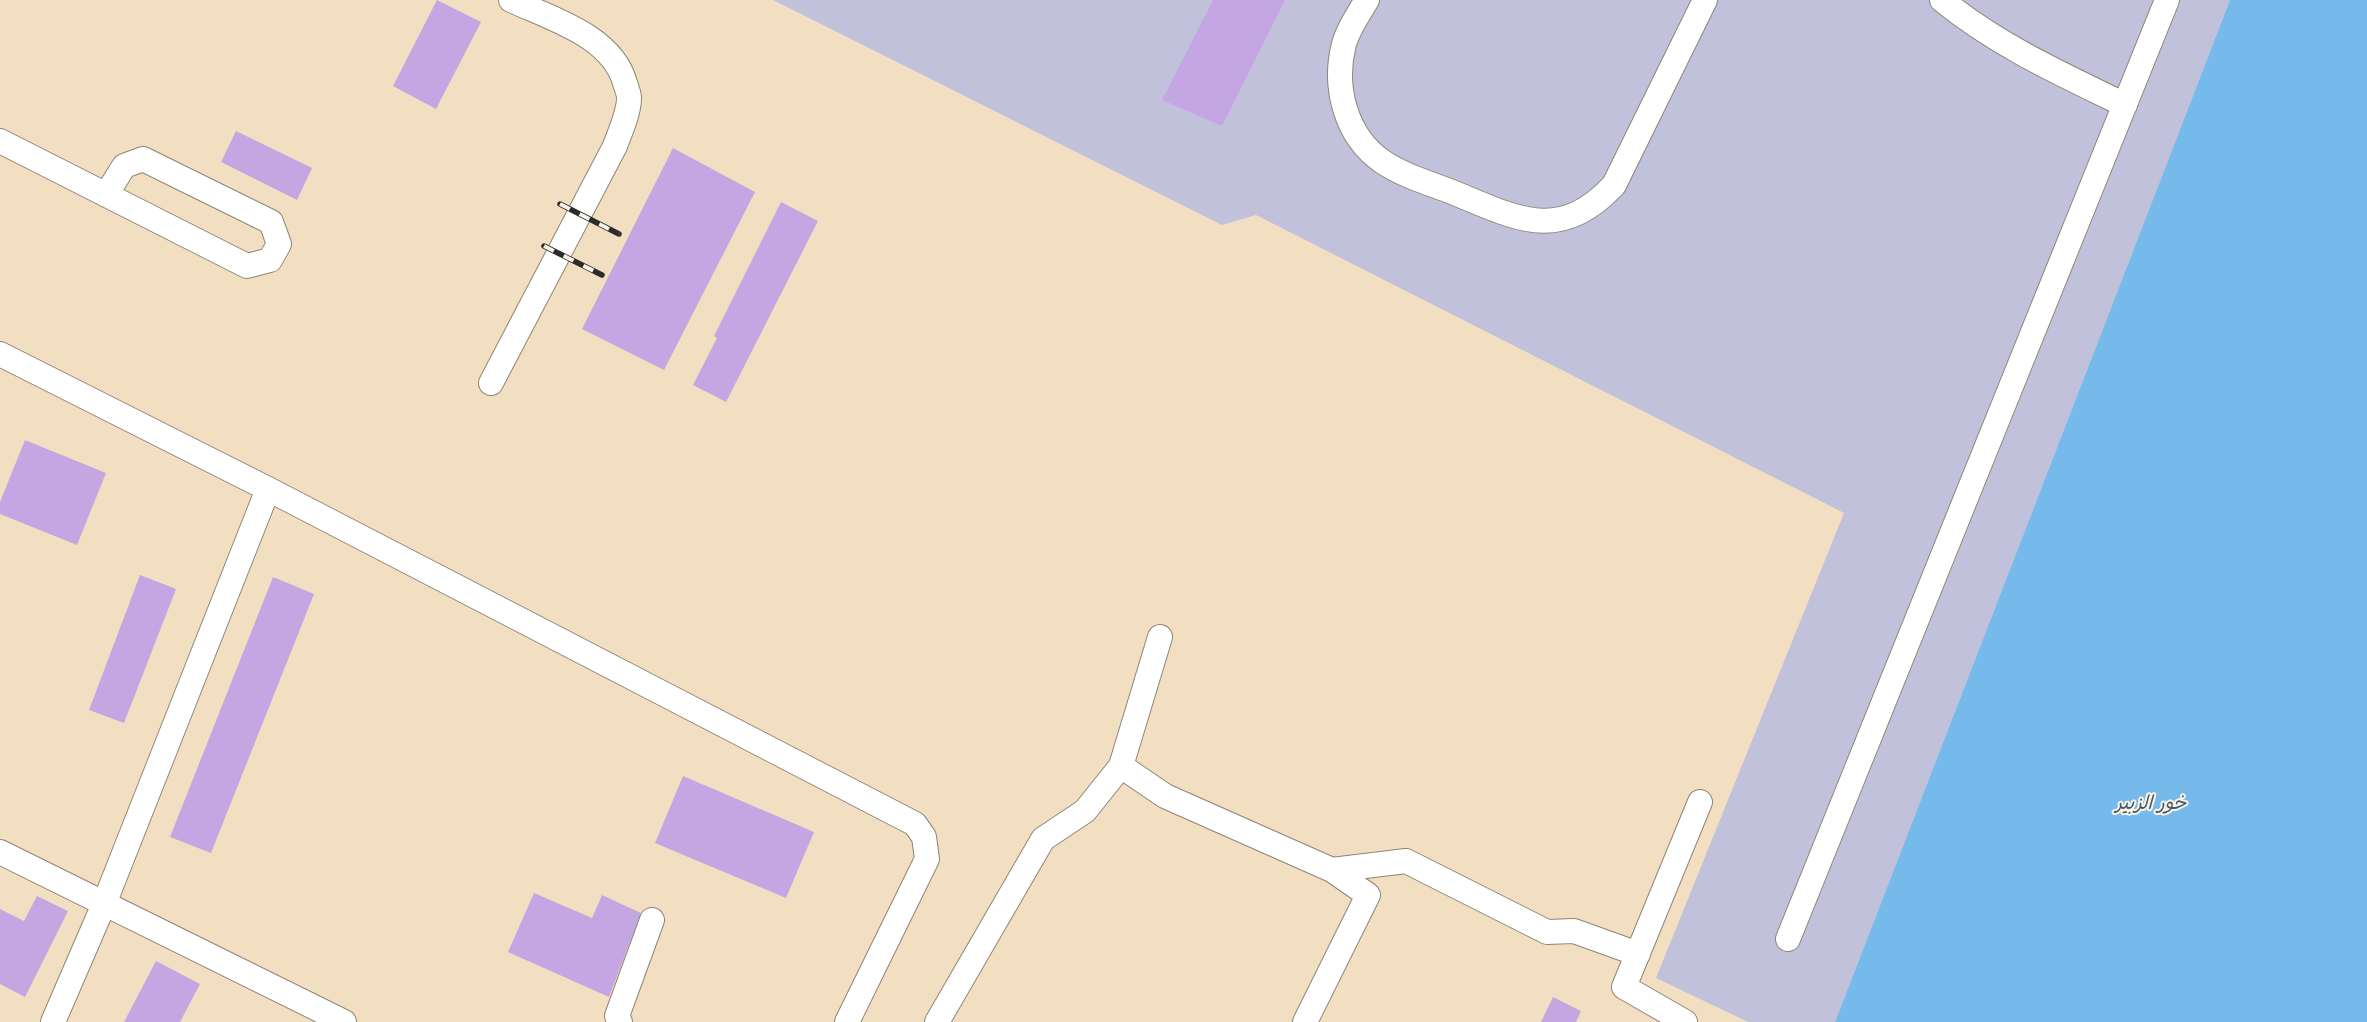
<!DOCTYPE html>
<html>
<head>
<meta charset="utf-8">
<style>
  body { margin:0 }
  canvas { display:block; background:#f2dfc1 }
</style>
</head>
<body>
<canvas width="2367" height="1022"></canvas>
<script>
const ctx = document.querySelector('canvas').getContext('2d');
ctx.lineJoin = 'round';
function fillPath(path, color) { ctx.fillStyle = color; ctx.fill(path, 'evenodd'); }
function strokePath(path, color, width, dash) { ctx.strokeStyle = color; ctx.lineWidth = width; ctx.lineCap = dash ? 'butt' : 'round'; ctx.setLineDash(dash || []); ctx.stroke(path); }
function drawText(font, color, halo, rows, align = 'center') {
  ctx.font = font + ' "Balsamiq Sans","Playpen Sans Arabic",sans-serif'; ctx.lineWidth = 4; ctx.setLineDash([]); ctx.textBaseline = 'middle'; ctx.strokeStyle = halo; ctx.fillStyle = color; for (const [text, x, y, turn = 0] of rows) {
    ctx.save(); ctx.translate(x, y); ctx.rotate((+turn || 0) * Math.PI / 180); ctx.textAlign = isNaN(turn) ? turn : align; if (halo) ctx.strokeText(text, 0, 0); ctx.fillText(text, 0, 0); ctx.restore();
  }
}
fillPath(new Path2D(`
  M773,0H2230L1835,1022H1748L1656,978L1844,513L1256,215L1222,225Z`), '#c2c1dc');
fillPath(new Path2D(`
  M2230,0H2367V1022H1835Z`), '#76baec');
fillPath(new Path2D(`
  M437,0L481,22L436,109L393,86Z
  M1213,0H1285L1222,126L1162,100Z
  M236,131L312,168L297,200L221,162Z
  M673,148L755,192L664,370L582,329Z
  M781,202L818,221L726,402L693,385L717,338L714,336Z
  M25,440L106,473L77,545L0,514V502Z
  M140,575L176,589L124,723L89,710Z
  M273,577L314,594L211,853L170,837Z
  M683,776L814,832L786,898L655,843Z
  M534,893L592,918L602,895L641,913L609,997L508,952Z
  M37,896L68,911L25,997L0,984V909L24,921Z
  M156,961L200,984L180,1022H124Z
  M1553,997L1581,1011L1576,1022H1541Z`), '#c4a6e2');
const minor = new Path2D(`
  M1367,0C1359,13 1348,29 1344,44C1333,86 1345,136 1383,162C1404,176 1429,183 1452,192C1516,218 1559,244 1614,185L1705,0
  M1942,0C1997,45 2061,74 2125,105
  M0,141L247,266L270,260L279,244L271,222L143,159L124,166L106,195
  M0,354L268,489L915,824L924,837L927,859L847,1022
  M491,383L615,146C620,132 629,113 629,98C629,93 626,87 625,83C612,36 552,19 511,0
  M1160,637L1121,766L1165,796L1332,870L1406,861L1547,932L1574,931L1638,954
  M0,852L344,1022
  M1788,939L2167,0
  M53,1022L104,904L268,489
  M620,1022L617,1016L652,920
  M937,1022L1043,839L1085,811L1121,766
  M1305,1022L1368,895L1332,870
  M1685,1022L1624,987L1700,802`);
strokePath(minor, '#8e8576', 26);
strokePath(minor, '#fff', 24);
const rail = new Path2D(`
  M560,204L619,234
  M544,246L602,275`);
strokePath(rail, '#2b2b2b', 5.5);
strokePath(rail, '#f7f3e8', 4, [11]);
drawText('italic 19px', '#425665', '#f7f3e8', [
  ["خور الزبير",2151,804]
]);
</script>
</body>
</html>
